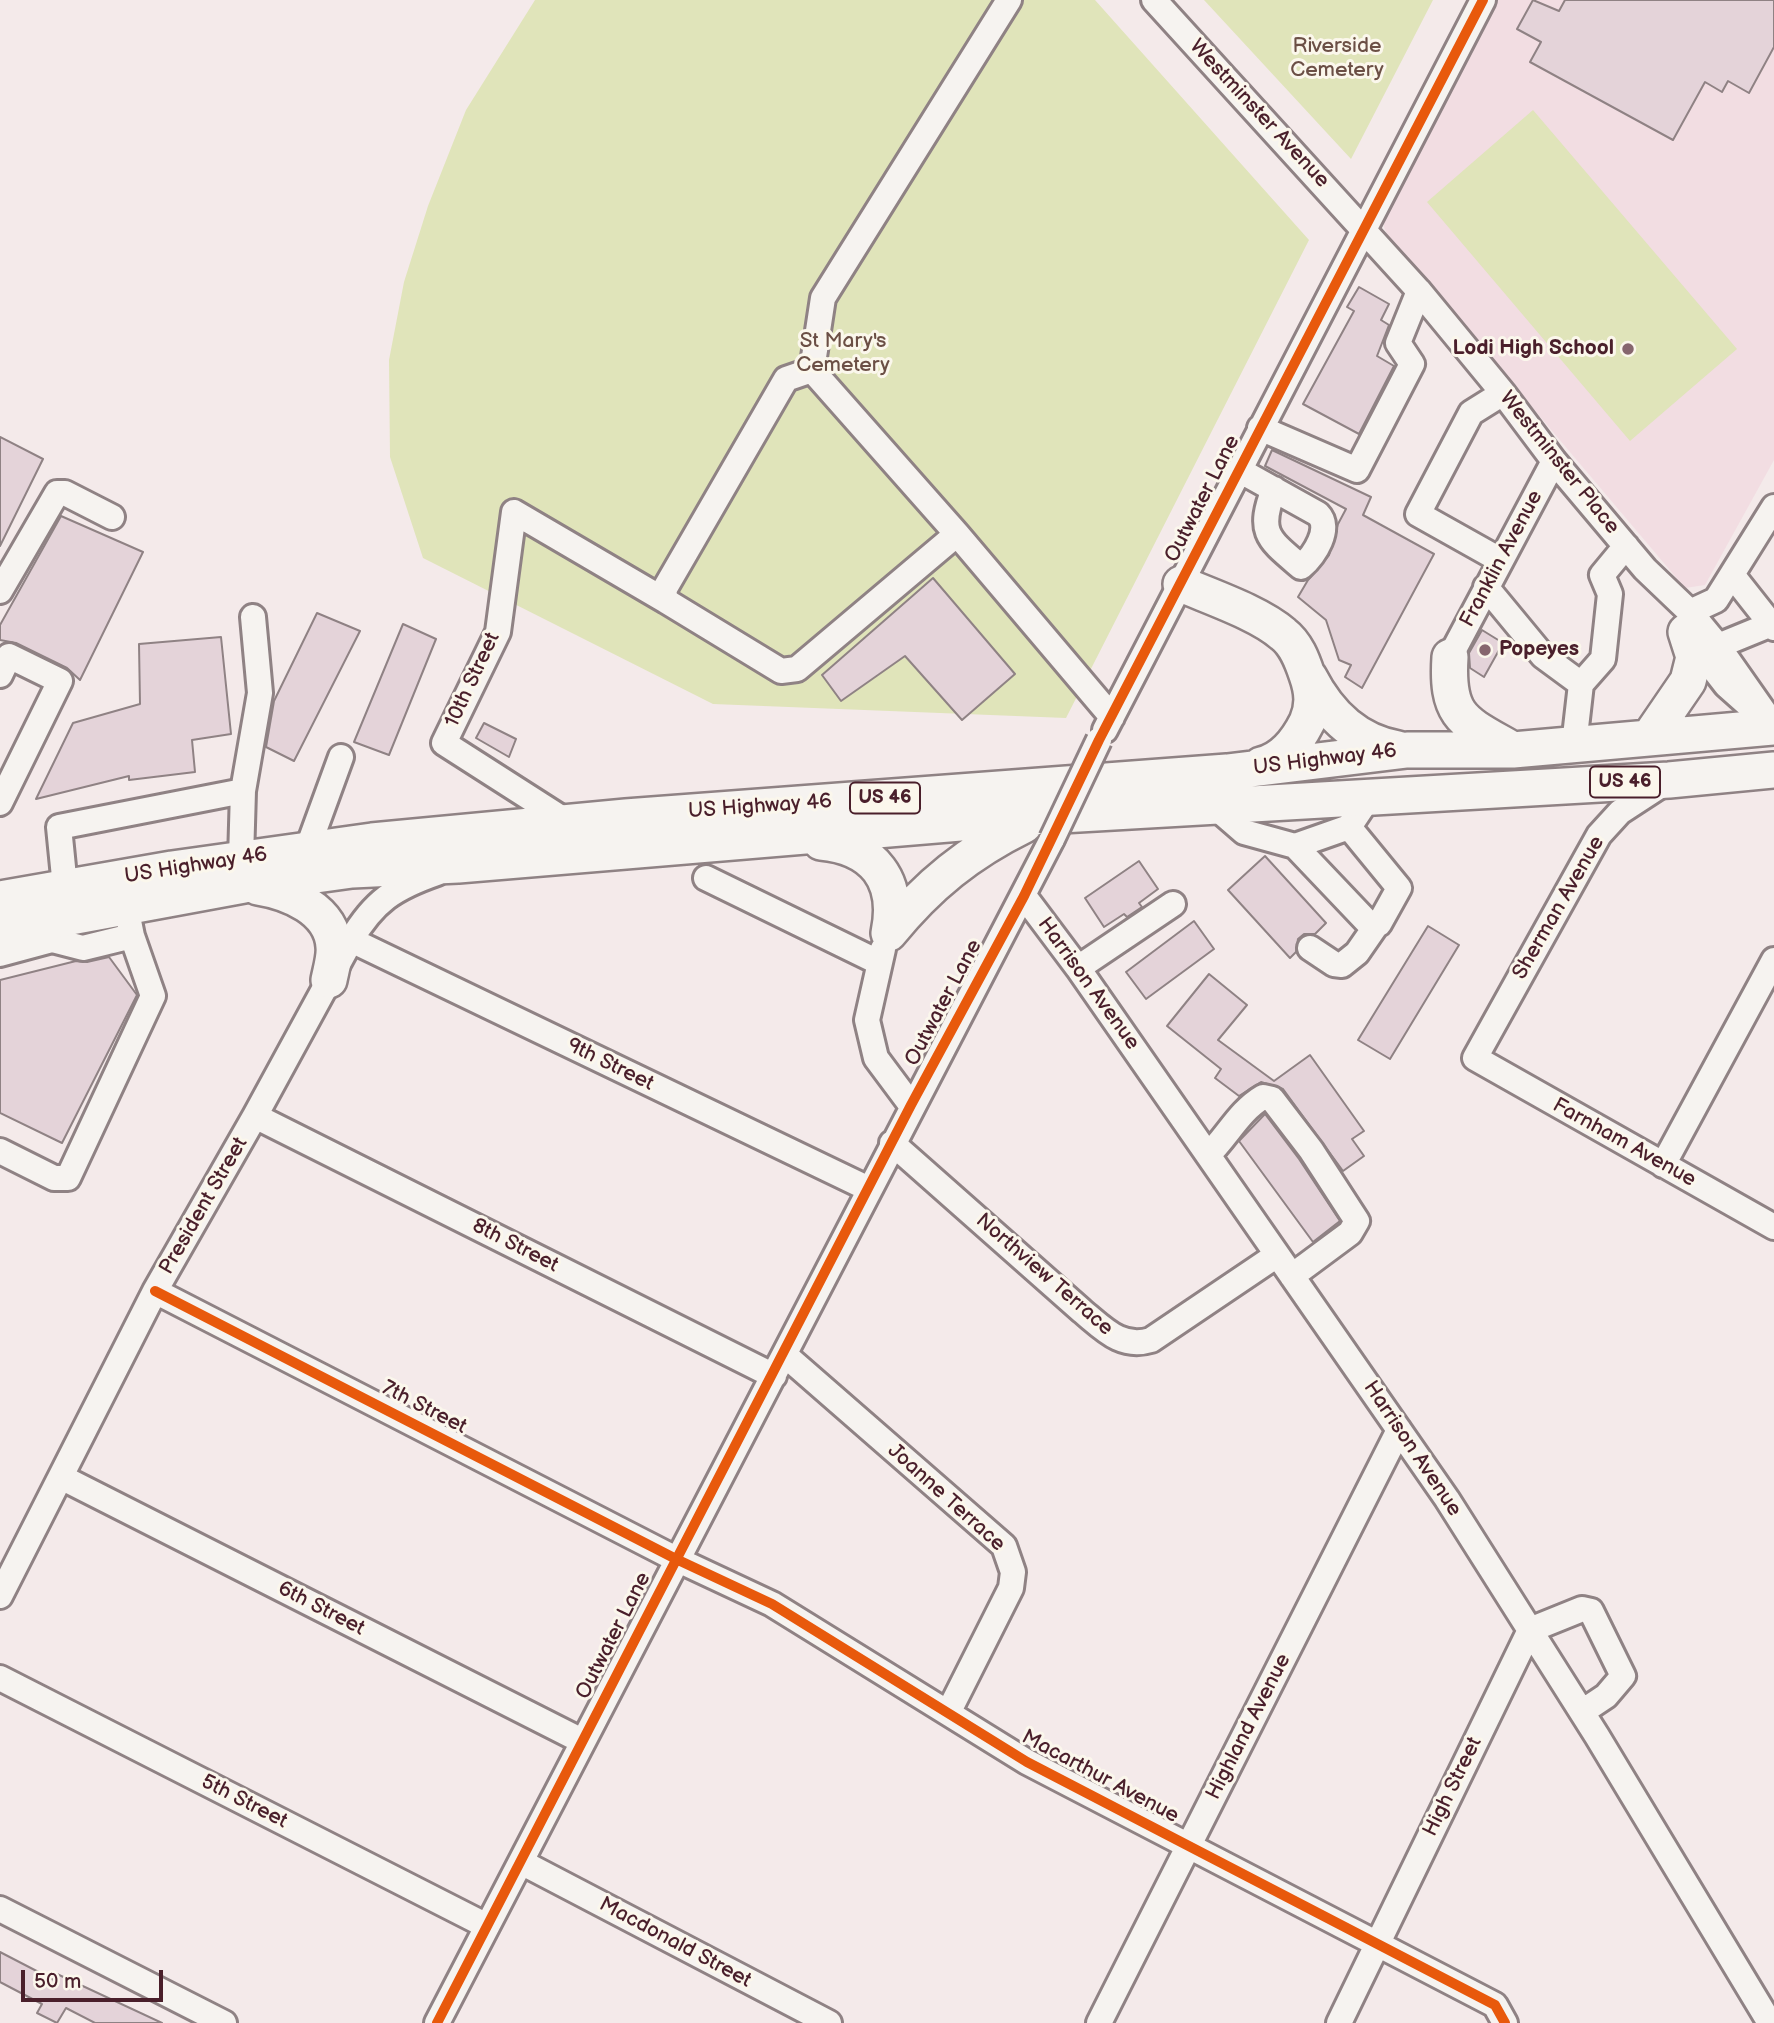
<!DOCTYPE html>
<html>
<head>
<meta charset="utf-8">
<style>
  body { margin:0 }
  #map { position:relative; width:1774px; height:2023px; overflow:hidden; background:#f4eaea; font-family:"Balsamiq Sans",sans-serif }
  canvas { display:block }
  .scale { position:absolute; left:21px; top:1970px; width:142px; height:32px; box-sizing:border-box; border:4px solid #4a1f2b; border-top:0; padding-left:9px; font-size:21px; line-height:24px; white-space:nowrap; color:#4a1f2b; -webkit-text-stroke:5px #fbf7ec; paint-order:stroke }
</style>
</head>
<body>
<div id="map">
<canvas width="1774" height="2023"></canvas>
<div class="scale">50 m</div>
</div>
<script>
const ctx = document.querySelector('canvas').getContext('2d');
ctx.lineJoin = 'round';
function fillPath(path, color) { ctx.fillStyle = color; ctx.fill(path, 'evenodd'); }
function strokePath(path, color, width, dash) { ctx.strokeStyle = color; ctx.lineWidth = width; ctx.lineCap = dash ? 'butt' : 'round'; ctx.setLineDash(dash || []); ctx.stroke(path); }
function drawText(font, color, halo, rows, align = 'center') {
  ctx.font = font + ' "Balsamiq Sans",sans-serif'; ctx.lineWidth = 6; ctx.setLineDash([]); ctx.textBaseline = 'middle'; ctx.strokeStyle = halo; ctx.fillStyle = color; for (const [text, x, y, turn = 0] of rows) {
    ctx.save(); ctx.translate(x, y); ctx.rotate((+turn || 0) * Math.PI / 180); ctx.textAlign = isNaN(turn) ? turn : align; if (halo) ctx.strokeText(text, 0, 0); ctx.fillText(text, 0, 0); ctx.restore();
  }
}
fillPath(new Path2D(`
  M1492,0H1774V460L1705,585L1685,588L1388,237L1384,227L1383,215Z`), '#f2dde2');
fillPath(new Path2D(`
  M535,0H1095L1309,240L1066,718L713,704L423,558L390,457L389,360L404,282L428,206L466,110Z
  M1204,0H1433L1351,159Z
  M1533,110L1737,349L1630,441L1427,202Z`), '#e0e4ba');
const building = new Path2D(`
  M1533,0L1559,11L1565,0H1774V47L1749,93L1728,81L1722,92L1705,82L1673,140L1530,62L1541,42L1517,29Z
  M1359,287L1389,304L1381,320L1389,325L1377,356L1394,366L1359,434L1303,404L1354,311L1347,307Z
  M0,437L43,459L0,546Z
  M1272,450L1371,497L1363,515L1434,554L1362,688L1345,677L1351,665L1339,660L1326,620L1298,597L1308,580L1329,555L1338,524L1346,509L1265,466Z
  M61,516L143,552L80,680L67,668L16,643L0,640V625Z
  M933,578L1015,674L962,720L905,656L841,701L822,675Z
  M317,613L360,631L294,761L266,747L274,701Z
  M403,624L436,639L389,755L354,742Z
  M1482,630L1503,643L1484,677L1470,668L1469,653Z
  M221,637L231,734L192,740L195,772L129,780V776L36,799L73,723L140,704L139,644Z
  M484,723L516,739L509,757L476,738Z
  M1265,856L1326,923L1315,934H1304L1298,939L1296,952L1290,958L1228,890Z
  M1139,861L1158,889L1139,903L1142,907L1127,917L1124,914L1104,927L1085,898Z
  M1194,921L1214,949L1146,999L1126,972Z
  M1428,926L1459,945L1390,1059L1358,1040Z
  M109,957L137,995L62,1143L0,1113V980L76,961L87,962Z
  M1209,974L1247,1005L1218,1040L1274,1081L1310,1055L1364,1131L1352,1139L1364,1156L1343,1171L1283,1089L1261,1082L1239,1096L1215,1078L1221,1069L1167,1026Z
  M1265,1114L1299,1159L1340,1221L1313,1242L1239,1141Z
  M0,1952L54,1980L57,1974L162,2023H95L66,2008L57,2023L37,2013L42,2004L0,1982Z`);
fillPath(building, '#e4d3d9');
strokePath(building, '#8f8284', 2);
const minor = new Path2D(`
  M1009,0L823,298L812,370L957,534L1112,717
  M1154,0L1419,291L1503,393L1554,461L1645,569L1690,612L1718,646L1774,726
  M812,370L786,379L664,590L666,601L781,671L797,669L957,534
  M1260,428L1357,470L1412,364L1398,343L1419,291
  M1239,470L1318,514C1332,528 1315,555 1301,567C1268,539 1257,533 1274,489
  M1500,560L1418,514L1471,413L1503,393
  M1733,576L1774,628
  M1486,587L1543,656L1581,684
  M0,591L57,493H65L112,517
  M1690,612L1716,600L1774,507
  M1691,640L1726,685L1753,709
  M1718,646L1774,623
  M1450,657L1554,461
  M0,675L9,656L60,681L0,803
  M1105,730L1483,0
  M1574,745L1581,684L1603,659L1610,594L1602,575L1626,546
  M1666,782L1620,812L1599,835L1475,1058L1774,1227
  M1214,806L1244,832L1295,846L1372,927L1379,924L1399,888L1349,827L1369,797
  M569,823L444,743L498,632L514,512L666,601
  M1295,846L1349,827
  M307,850L341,757
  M241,859L243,791L260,693L253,617
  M706,878L878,962
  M65,887L59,827L243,791
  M1024,896L1078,968L1447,1499L1597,1736L1770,2023
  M351,940L869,1189
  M1310,948L1334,964L1342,965L1357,953L1375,927
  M883,949L867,1020L876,1058L911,1105
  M0,954L52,940L83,948L132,936
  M1078,968L1173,904
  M255,1116L774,1376
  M892,1143L1082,1311C1104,1329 1121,1349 1151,1340L1277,1255
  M0,1151L54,1178H68L153,996L132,936L126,906
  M1208,1155C1227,1137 1239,1111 1263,1097L1272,1099L1311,1150L1357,1221L1350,1233L1292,1276
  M1663,1165L1774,960
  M155,1291L676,1559L772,1604L1027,1762L1495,2005L1505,2023
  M785,1355L1004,1546L1013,1572L1011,1588L948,1713
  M61,1477L582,1741
  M0,1596L155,1291L255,1116L351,940C374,901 394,888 437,873
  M0,1678L487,1926
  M521,1862L829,2023
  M0,1909L224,2023
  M437,2023L1052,839
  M1099,2023L1399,1430
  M1339,2023L1530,1630L1582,1609L1591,1611L1623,1676L1606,1696L1582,1712`);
const highway = new Path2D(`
  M1181,584C1211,597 1259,613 1283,634C1296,644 1302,660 1307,675C1313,692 1314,706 1307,722C1297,742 1283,760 1261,765
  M1450,657C1446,718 1464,722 1513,750
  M1309,677C1328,714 1356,742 1398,749
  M1649,738L1688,681L1694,657L1686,632
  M821,842C874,847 900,880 889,933
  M258,887C289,892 332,909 334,947C335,957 331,970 329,980
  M0,899L172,869L372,841L626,817L1227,772L1407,750H1513L1774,727
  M0,930L244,885L352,870L458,865L1044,816L1669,780L1774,770
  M889,933C928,885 969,852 1024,825`);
strokePath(minor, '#8f8284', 30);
strokePath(highway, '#8f8284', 40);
strokePath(minor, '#f6f3f0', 24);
strokePath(highway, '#f6f3f0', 35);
const minorBridge = new Path2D(`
  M1052,839L1099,740`);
strokePath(minorBridge, '#8f8284', 30, []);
strokePath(minorBridge, '#f6f3f0', 24);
strokePath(new Path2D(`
  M155,1291L676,1559L772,1604L1027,1762L1495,2005L1505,2023
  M437,2023L911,1105L1024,896L1099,740L1483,0`), '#e8590c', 10);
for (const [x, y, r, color] of [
  [1628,349,7,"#86666e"],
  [1485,650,7,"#86666e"]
]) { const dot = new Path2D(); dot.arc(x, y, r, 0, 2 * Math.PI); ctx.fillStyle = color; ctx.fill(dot); strokePath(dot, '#fbf7ec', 2.5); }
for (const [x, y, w] of [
  [1625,782,70],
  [885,798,70]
]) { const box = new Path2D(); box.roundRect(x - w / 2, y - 15.5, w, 31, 5); ctx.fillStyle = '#fbf7ec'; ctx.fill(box); strokePath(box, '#4a1f2b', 2); }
drawText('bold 19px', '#4a1f2b', null, [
  ["US 46",1625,782],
  ["US 46",885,798]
]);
drawText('21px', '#6b4f45', '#fbf7ec', [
  ["Riverside",1337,47],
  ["Cemetery",1337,71],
  ["St Mary's",843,342],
  ["Cemetery",843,366]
]);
drawText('21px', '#4a1f2b', '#fbf7ec', [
  ["Westminster Avenue",1259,114,47],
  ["Westminster Place",1559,463,51],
  ["Outwater Lane",1203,499,-63],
  ["Franklin Avenue",1502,559,-62],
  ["10th Street",473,680,-65],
  ["US Highway 46",1325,760,-7],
  ["US Highway 46",760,807,-4],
  ["US Highway 46",196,866,-9],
  ["Sherman Avenue",1559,908,-60],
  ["Harrison Avenue",1088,984,54],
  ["Outwater Lane",944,1003,-62],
  ["9th Street",610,1065,26],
  ["Farnham Avenue",1624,1143,29],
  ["President Street",204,1206,-60],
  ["8th Street",515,1246,27],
  ["Northview Terrace",1044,1275,41],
  ["7th Street",424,1408,27],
  ["Harrison Avenue",1412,1449,56],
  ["Joanne Terrace",946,1498,42],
  ["6th Street",321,1609,27],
  ["Outwater Lane",614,1636,-63],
  ["Highland Avenue",1249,1727,-63],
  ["Macarthur Avenue",1100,1777,28],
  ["High Street",1453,1787,-64],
  ["5th Street",244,1802,27],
  ["Macdonald Street",675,1943,28]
]);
drawText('bold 21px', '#4a1f2b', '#fbf7ec', [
  ["Lodi High School",1614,349],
  ["Popeyes",1499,650,"left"]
], 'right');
</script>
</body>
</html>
